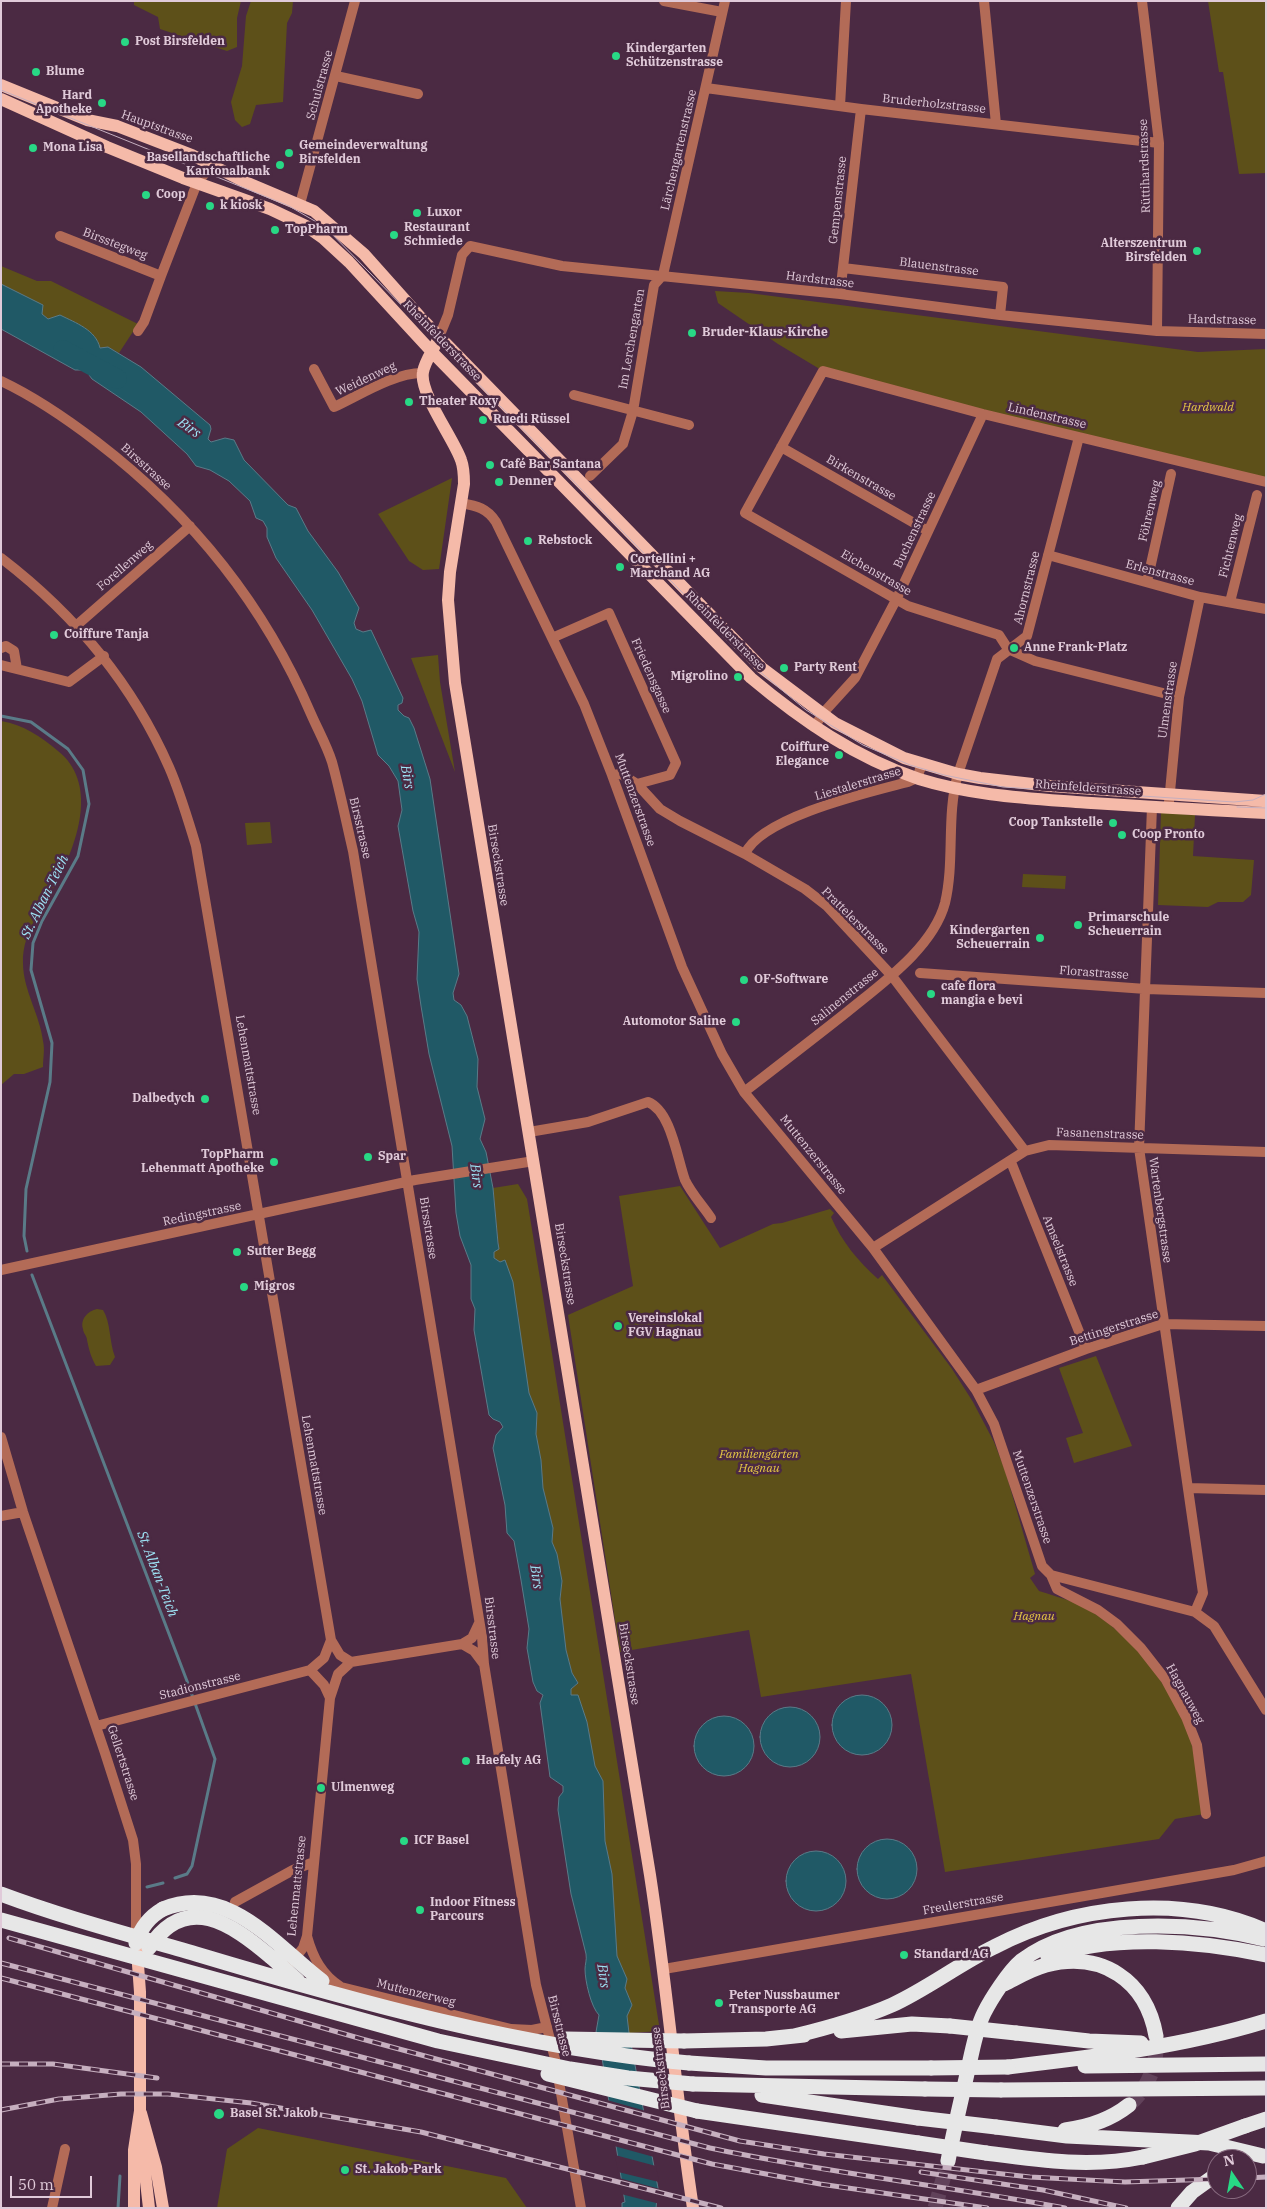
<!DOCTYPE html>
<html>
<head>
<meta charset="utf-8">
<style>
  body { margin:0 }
  #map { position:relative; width:1267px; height:2209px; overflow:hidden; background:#4b2a43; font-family:"IBM Plex Serif",serif }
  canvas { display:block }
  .frame { position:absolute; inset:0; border:2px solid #e0cad9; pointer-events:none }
  .north { position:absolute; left:1207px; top:2149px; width:50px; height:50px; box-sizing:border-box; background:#4b2a43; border:1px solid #876a7f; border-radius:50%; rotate:348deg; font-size:14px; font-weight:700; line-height:20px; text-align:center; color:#e0cad9 }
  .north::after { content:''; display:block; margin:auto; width:18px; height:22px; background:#28d885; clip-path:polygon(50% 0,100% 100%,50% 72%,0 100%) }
  .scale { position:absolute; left:10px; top:2176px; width:82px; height:22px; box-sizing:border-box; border:2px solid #e0cad9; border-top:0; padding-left:6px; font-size:15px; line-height:18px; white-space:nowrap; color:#e0cad9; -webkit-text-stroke:4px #4b2a43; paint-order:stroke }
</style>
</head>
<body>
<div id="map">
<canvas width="1267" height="2209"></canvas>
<div class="frame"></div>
<div class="north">N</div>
<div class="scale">50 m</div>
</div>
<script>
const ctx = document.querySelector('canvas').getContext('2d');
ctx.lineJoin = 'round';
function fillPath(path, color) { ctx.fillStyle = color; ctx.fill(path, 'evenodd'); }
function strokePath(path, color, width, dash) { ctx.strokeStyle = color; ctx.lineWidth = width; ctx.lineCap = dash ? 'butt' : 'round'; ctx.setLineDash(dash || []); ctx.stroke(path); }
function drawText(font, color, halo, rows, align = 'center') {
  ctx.font = font + ' "IBM Plex Serif",serif'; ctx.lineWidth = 5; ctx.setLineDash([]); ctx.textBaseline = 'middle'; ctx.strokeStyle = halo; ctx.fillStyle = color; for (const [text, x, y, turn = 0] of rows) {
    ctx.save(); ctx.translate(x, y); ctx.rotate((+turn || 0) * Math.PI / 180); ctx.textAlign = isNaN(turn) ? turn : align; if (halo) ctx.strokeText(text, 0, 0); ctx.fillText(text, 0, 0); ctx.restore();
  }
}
fillPath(new Path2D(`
  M134,1H241L237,18V47L227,51L160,29L158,17L134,5Z
  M251,1H293L292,13L287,23L283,102L256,105L250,124L242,127L235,120L231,102L242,66L246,16Z
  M1208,1H1266V173L1239,174L1223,72H1219Z
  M1,266L37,281H51L138,324L119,353L108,347L100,348L48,319L42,314V305L1,284Z
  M715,291L749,293L1198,352L1266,349V482L823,371L778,344L718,303Z
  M452,478L439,569L423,570L409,561L378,514Z
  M438,655L440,682L455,772L411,658Z
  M1,721C24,725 40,736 58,751C97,782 79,838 60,876C46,904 22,930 23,963C23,990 40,1015 43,1041C45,1049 43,1059 43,1067L24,1074H14L1,1085Z
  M1161,812L1195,815L1193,856L1254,860L1251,895L1243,902H1218L1208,907L1158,905Z
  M270,822L272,843L247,845L245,823Z
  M1023,874L1066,876L1065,889L1022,887Z
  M518,1184L527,1199L543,1297L660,2031L629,2033L627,2016L632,2005L625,1988L626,1979L617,1956L612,1874L605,1841L603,1781L595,1766L587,1722L571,1695V1689L578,1683L572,1673L566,1650L560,1599L562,1581L557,1554L552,1542L553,1528L543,1488L541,1460L536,1434L537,1413L529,1393L521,1347L518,1312L500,1262L494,1258V1252L499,1249L493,1188Z
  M680,1186L720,1248L773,1224L782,1223L830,1209L834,1213L831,1217C842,1242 858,1261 878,1279L882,1275L952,1369L973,1402L994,1442L1005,1470L1035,1574L1030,1578L1039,1591C1051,1595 1063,1598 1075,1603C1124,1625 1164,1677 1185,1725C1197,1753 1199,1785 1204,1814L1175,1819L1159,1839L945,1872L911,1674L761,1697L749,1630L620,1652L568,1315L633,1286L619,1196Z
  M97,1309L103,1310C111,1323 109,1341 115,1357L110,1365L96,1366C91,1357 89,1350 87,1340C87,1336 83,1333 83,1329C80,1319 88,1311 97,1309Z
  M1096,1356L1132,1446L1074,1463L1066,1438L1083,1433L1059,1368Z
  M258,2128L506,2178L527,2208H217L227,2149Z`), '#5d5019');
const water = new Path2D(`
  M1,284L43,305L42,314L48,319L60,315C76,323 96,330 100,348L108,347L141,367L210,425L211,429L208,439L211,442L225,438L234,440L244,460L288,505L296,508L308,531L338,572L359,608L354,623L356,629L363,632L371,630L403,698L402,703L398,705V710L404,716L409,718L414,728L430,779L459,974L453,993L454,1000L461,1005L467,1016L478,1059L477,1087L485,1119L480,1139L486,1152L493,1188L498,1243L499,1249L494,1252V1258L500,1262L505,1260L513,1282L529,1393L537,1413L536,1434L541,1460L543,1488L553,1528L552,1542L557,1554L562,1581L560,1599L566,1650L572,1673L578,1683L571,1689V1695H578L587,1722L595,1766L603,1781L605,1841L612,1874L617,1956L627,1979L625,1988L632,2005L627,2016L629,2033L658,2188L656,2208H622V2203L625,2202L598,2033L596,2032L599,2015C591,2007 585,1981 585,1969C585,1964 587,1960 586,1954L571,1894L558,1810L559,1797L563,1792V1786L550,1777L540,1703L543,1695L537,1691L533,1682L527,1648L529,1629L521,1580L514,1541L507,1533L505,1505L493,1448L496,1435L503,1427L500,1422L493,1419L489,1415L474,1330L475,1309L471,1299V1265L460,1236L456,1213L452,1146L429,1054L421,1006L417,979L419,932L413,911L398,826L402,810L398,781L389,766L378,755L362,701L352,679L312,610L276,558L267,537V528L263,521L256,518L250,501L229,481L210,470L196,466L187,454L141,412L92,379L89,375L95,362L90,360L82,370H75L1,329Z
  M832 1725a30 30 0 1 1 60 0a30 30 0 1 1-60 0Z
  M760 1737a30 30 0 1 1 60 0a30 30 0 1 1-60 0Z
  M694 1746a30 30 0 1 1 60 0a30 30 0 1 1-60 0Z
  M857 1869a30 30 0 1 1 60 0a30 30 0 1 1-60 0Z
  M786 1881a30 30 0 1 1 60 0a30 30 0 1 1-60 0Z`);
fillPath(water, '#205966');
strokePath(water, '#5a7b88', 1);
fillPath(new Path2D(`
  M607,2100L646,2111L654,2157L614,2146Z
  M615,2155L656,2166L659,2182L618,2172Z
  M619,2178L660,2189V2204L621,2194Z`), '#4b2a43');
strokePath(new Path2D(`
  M1,716L31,722L68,749L83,770L89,804L78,856L42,921L33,943L31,970L52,1043L50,1082L26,1189L24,1236L27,1251
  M32,1275L187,1681L215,1759L192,1866L187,1874L175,1878
  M147,1887L163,1883
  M118,2208L120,2176`), '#5a7b88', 3);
strokePath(new Path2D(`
  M63,350L117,379`), '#205966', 20);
strokePath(new Path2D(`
  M1129,2105C1150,2086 1158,2064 1156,2036
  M935,2208L948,2161`), '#61425a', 15, [15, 8]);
strokePath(new Path2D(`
  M664,1L722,12
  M984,1L996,124
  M1142,1L1159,143L1157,331
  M336,76L418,94
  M706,88L861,109L1159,143
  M840,106L846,1
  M300,204L355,1
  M60,236L161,276L197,183L206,172L221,170
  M843,268L1003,287L1000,315
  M840,294L861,109
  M138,331L144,322L161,276
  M439,337L448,315L462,255L470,246L562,266L840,294L1000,315L1157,331L1266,334
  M314,369L334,407C360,395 394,373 422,373
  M1,381C35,397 67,419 97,442C191,514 264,604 311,714C318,730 327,746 332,762C340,791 346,821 353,851L482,1637L484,1664L536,1985L555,2059L581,2208
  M574,395L689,425
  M781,447L928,531
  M590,476L623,444L633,411L654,285L663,275L725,1
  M461,503C477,506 487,508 496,522L584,704L612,775L682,967L722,1054L744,1092L873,1248L976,1390L994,1424L1042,1566L1051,1575L1195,1612L1214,1626L1266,1710
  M1048,555L1200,597L1266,609
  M1,558C74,614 132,683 169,767C180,792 188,820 196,846L331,1640L340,1655L351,1662
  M1147,582L1171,474
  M1230,602L1257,495
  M77,625L190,526
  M552,638L609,613L676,763L670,775L637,784
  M1,648L6,646L14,651L17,669
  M1,665L69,682L104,656
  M1179,697L1035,661L1008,649L999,635L908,606L745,513L823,371L983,414L1266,482
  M814,727L825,711L855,678L897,598L983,414
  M612,775L621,774L637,784L660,809L680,821L745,854L805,889L827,906L892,976L1025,1151
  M1169,802L1179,697L1200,597
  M1152,807L1139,1148L1203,1593L1195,1612
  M745,854C761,817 870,792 908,782L917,778L922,764
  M920,973L1146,989L1266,993
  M744,1092C779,1065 813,1039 847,1012C881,984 933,948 945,903C955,861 946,816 958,774L997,659L1027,636L1079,437
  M529,1132L588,1122L648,1102C671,1111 677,1158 685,1180C691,1193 703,1206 711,1218
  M1011,1162L1086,1349
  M873,1248L1025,1151L1049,1145L1266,1152
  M1,1270L415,1180L534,1161
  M976,1390L1086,1349L1163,1324L1266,1326
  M1,1437L23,1512L105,1753L133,1840L136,1864V1938
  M1188,1488L1266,1490
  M1,1516L23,1512
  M1051,1575L1057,1589L1098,1610L1117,1624L1141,1648L1166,1680L1186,1717L1197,1745L1206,1814
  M462,1644L474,1651L483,1663
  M310,1670L324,1685L330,1698
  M96,1726L310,1670L324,1658L331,1640
  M235,1902L293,1870L314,1862
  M307,1936C313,1958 322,1975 341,1987L511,2029L532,2030L547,2027
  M292,1962L303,1948L307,1936L330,1698L338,1674L351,1662L462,1644L472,1638L479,1623
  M664,1969L1234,1870L1266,1861
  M52,2208L65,2149`), '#b36b57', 10);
strokePath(new Path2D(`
  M1,85L87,120L117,126L192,155L243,181L314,211L364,254L422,319L762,668L835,723L904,758L958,774L980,778L1050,786L1266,801
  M1,99L107,147L183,178L270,209L306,226L323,238L349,262L432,352L751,678C801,720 856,758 919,779C970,795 1024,798 1076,802C1140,806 1203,810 1266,813
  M439,337C435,348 425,360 423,372C419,393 454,439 461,460C464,468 464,476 464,484L450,572L448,600L455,683L650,1875C667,1985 676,2097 693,2208
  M141,2113L156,2167L163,2208
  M141,2138L149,2208
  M134,2208V2150L140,2111V1992L137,1951`), '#f5baa9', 12);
strokePath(new Path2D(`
  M136,1943C141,1927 149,1917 163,1909
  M149,1948C186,1891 232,1924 271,1957
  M1048,1957C1111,1933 1201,1941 1266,1955
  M1004,1984C1018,1977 1031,1969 1046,1965C1102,1951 1146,1980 1156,2036
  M841,2031L912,2024L950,2026
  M1016,2033L1089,2041L1141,2043
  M794,2036C827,2028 860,2019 892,2005C927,1989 959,1964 994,1947C1074,1905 1181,1893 1266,1931
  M684,2041L766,2039L804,2035
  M689,2063L766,2068H931
  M1085,2066L1266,2064
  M1008,2067C1094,2057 1182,2047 1266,2021
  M693,2084L925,2089
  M1001,2090L1266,2088
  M762,2095L918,2118
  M697,2111L918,2143
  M1245,2126L1266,2119
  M996,2127L1067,2136L1209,2143L1263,2156
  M1065,2130C1089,2127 1110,2120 1129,2105
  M986,2153C1038,2160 1090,2168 1143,2157
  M948,2161C954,2129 962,2097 969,2065C973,2048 976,2029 984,2013C991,1999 1009,1971 1021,1961C1080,1915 1196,1922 1264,1939
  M1178,2208L1192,2192L1217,2174`), '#e7e7e7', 15);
strokePath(new Path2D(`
  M1,90L289,206L325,227L759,671L806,710L863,745L910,765L944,775L1003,787L1234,802L1253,800L1266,794
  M1237,807L1266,808`), '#c6afbf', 1);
const rail = new Path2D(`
  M9,1938L362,2039L740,2141L824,2154L1030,2177L1125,2182L1217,2179
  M1,1963L710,2148C828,2173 947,2186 1065,2208
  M1,1978L712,2164L820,2184L987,2208
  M1,2064H53L157,2078
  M1,2110L59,2099L121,2094H168L251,2103L421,2132L721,2208
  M921,2172L1043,2190L1126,2208
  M1247,2178L1266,2177`);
strokePath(rail, '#c6afbf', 5);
strokePath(rail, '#4b2a43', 3, [9]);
strokePath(new Path2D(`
  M1,1894C65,1918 131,1935 196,1954C356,2002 522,2048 689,2063
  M163,1909C228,1882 276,1946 322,1981
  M1,1920L438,2041L570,2069L628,2078L693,2084
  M271,1957L298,1981
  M950,2026L1016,2033
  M565,2039L684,2041
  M931,2068L1008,2067
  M548,2074L697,2111
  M925,2089L1001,2090
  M918,2118L996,2127
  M918,2143L986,2153
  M1143,2157L1195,2144L1245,2126`), '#e7e7e7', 15);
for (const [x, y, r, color] of [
  [125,42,5,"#28d885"],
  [616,56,5,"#28d885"],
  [36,72,5,"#28d885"],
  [102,103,5,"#28d885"],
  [33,148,5,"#28d885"],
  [289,153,5,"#28d885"],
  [280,165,5,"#28d885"],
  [146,195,5,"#28d885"],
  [210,206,5,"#28d885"],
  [417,213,5,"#28d885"],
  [275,230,5,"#28d885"],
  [394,235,5,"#28d885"],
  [1197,251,5,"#28d885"],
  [692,333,5,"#28d885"],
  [409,402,5,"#28d885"],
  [483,420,5,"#28d885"],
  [490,465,5,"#28d885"],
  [499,482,5,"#28d885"],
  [528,541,5,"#28d885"],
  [620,567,5,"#28d885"],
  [54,635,5,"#28d885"],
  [1014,648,5,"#28d885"],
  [784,668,5,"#28d885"],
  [738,677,5,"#28d885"],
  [839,755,5,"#28d885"],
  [1113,823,5,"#28d885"],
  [1122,835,5,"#28d885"],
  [1078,925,5,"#28d885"],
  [1040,938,5,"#28d885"],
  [744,980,5,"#28d885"],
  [931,994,5,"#28d885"],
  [736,1022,5,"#28d885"],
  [205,1099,5,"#28d885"],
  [368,1157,5,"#28d885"],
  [274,1162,5,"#28d885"],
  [237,1252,5,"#28d885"],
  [244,1287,5,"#28d885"],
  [618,1326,5,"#28d885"],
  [466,1761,5,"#28d885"],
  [321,1788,5,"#28d885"],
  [404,1841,5,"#28d885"],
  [420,1910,5,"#28d885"],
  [904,1955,5,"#28d885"],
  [719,2003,5,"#28d885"],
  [219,2114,6,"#28d885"],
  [345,2170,5,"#28d885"]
]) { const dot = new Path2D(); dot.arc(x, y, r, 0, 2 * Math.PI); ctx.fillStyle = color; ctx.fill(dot); strokePath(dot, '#4b2a43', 2); }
drawText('bold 12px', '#e0cad9', '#4b2a43', [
  ["Post Birsfelden",135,42],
  ["Kindergarten",626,49],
  ["Schützenstrasse",626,63],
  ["Blume",46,72],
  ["Hard",92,96,"right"],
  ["Apotheke",92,110,"right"],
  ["Gemeindeverwaltung",299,146],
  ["Birsfelden",299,160],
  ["Mona Lisa",43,148],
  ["Basellandschaftliche",270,158,"right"],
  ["Kantonalbank",270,172,"right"],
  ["Coop",156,195],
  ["k kiosk",220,206],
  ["Luxor",427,213],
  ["Restaurant",404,228],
  ["Schmiede",404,242],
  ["TopPharm",285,230],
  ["Alterszentrum",1187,244,"right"],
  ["Birsfelden",1187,258,"right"],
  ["Bruder-Klaus-Kirche",702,333],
  ["Theater Roxy",419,402],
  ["Ruedi Rüssel",493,420],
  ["Café Bar Santana",500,465],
  ["Denner",509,482],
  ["Rebstock",538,541],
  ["Cortellini +",630,560],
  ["Marchand AG",630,574],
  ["Coiffure Tanja",64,635],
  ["Anne Frank-Platz",1024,648],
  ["Party Rent",794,668],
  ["Migrolino",728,677,"right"],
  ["Coiffure",829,748,"right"],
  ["Elegance",829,762,"right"],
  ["Coop Tankstelle",1103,823,"right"],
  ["Coop Pronto",1132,835],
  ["Primarschule",1088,918],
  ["Scheuerrain",1088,932],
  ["Kindergarten",1030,931,"right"],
  ["Scheuerrain",1030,945,"right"],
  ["OF-Software",754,980],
  ["cafe flora",941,987],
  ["mangia e bevi",941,1001],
  ["Automotor Saline",726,1022,"right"],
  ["Dalbedych",195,1099,"right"],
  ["TopPharm",264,1155,"right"],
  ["Lehenmatt Apotheke",264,1169,"right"],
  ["Spar",378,1157],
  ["Sutter Begg",247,1252],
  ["Migros",254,1287],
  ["Vereinslokal",628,1319],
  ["FGV Hagnau",628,1333],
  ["Haefely AG",476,1761],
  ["Ulmenweg",331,1788],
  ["ICF Basel",414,1841],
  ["Indoor Fitness",430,1903],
  ["Parcours",430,1917],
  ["Standard AG",914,1955],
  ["Peter Nussbaumer",729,1996],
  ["Transporte AG",729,2010],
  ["Basel St. Jakob",230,2114],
  ["St. Jakob-Park",355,2170]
], 'left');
drawText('12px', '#e0cad9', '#4b2a43', [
  ["Schulstrasse",320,85,-75],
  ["Bruderholzstrasse",934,104,6],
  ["Hauptstrasse",157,127,20],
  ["Lärchengartenstrasse",679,150,-77],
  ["Rüttihardstrasse",1145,166,-92],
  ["Gempenstrasse",838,200,-84],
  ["Birsstegweg",115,244,21],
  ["Blauenstrasse",939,267,7],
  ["Hardstrasse",820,280,7],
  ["Hardstrasse",1222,320,1],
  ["Im Lerchengarten",632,339,-80],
  ["Rheinfelderstrasse",442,341,46],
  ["Weidenweg",366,379,-25],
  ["Lindenstrasse",1047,416,13],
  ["Birsstrasse",146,467,42],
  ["Birkenstrasse",861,478,30],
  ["Föhrenweg",1150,511,-77],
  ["Buchenstrasse",915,530,-65],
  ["Fichtenweg",1231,546,-76],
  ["Forellenweg",125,566,-41],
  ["Eichenstrasse",876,573,30],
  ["Erlenstrasse",1160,573,15],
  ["Ahornstrasse",1027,588,-76],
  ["Rheinfelderstrasse",725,631,45],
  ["Friedensgasse",651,676,66],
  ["Ulmenstrasse",1168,700,-82],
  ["Liestalerstrasse",858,784,-17],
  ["Rheinfelderstrasse",1088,788,4],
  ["Muttenzerstrasse",635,800,70],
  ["Birsstrasse",360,828,77],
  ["Birseckstrasse",498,865,81],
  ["Prattelerstrasse",855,921,45],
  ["Florastrasse",1094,973,4],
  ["Salinenstrasse",845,997,-39],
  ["Lehenmattstrasse",248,1065,80],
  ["Fasanenstrasse",1100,1134,2],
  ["Muttenzerstrasse",813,1155,51],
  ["Wartenbergstrasse",1160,1210,82],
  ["Redingstrasse",202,1214,-12],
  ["Birsstrasse",428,1228,81],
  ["Amselstrasse",1060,1251,68],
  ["Birseckstrasse",565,1264,81],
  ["Bettingerstrasse",1114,1328,-18],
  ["Lehenmattstrasse",314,1465,80],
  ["Muttenzerstrasse",1032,1497,71],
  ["Birsstrasse",492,1628,83],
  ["Birseckstrasse",629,1664,81],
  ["Stadionstrasse",200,1686,-14],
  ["Hagnauweg",1185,1694,61],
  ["Gellertstrasse",123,1763,72],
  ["Lehenmattstrasse",297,1886,-84],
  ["Freulerstrasse",963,1904,-10],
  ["Muttenzerweg",416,1993,14],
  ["Birsstrasse",559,2026,76],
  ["Birseckstrasse",661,2068,-97]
]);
drawText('italic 12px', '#e5c744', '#4b2a43', [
  ["Hardwald",1208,408],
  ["Familiengärten",759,1455],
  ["Hagnau",759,1469],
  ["Hagnau",1034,1617]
]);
drawText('italic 14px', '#9ee4f6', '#4b2a43', [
  ["Birs",189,428,35],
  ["Birs",407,777,79],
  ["St. Alban-Teich",45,897,-64],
  ["Birs",476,1176,82],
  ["St. Alban-Teich",157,1574,69],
  ["Birs",536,1577,81],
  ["Birs",603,1976,81]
]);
</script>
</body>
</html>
